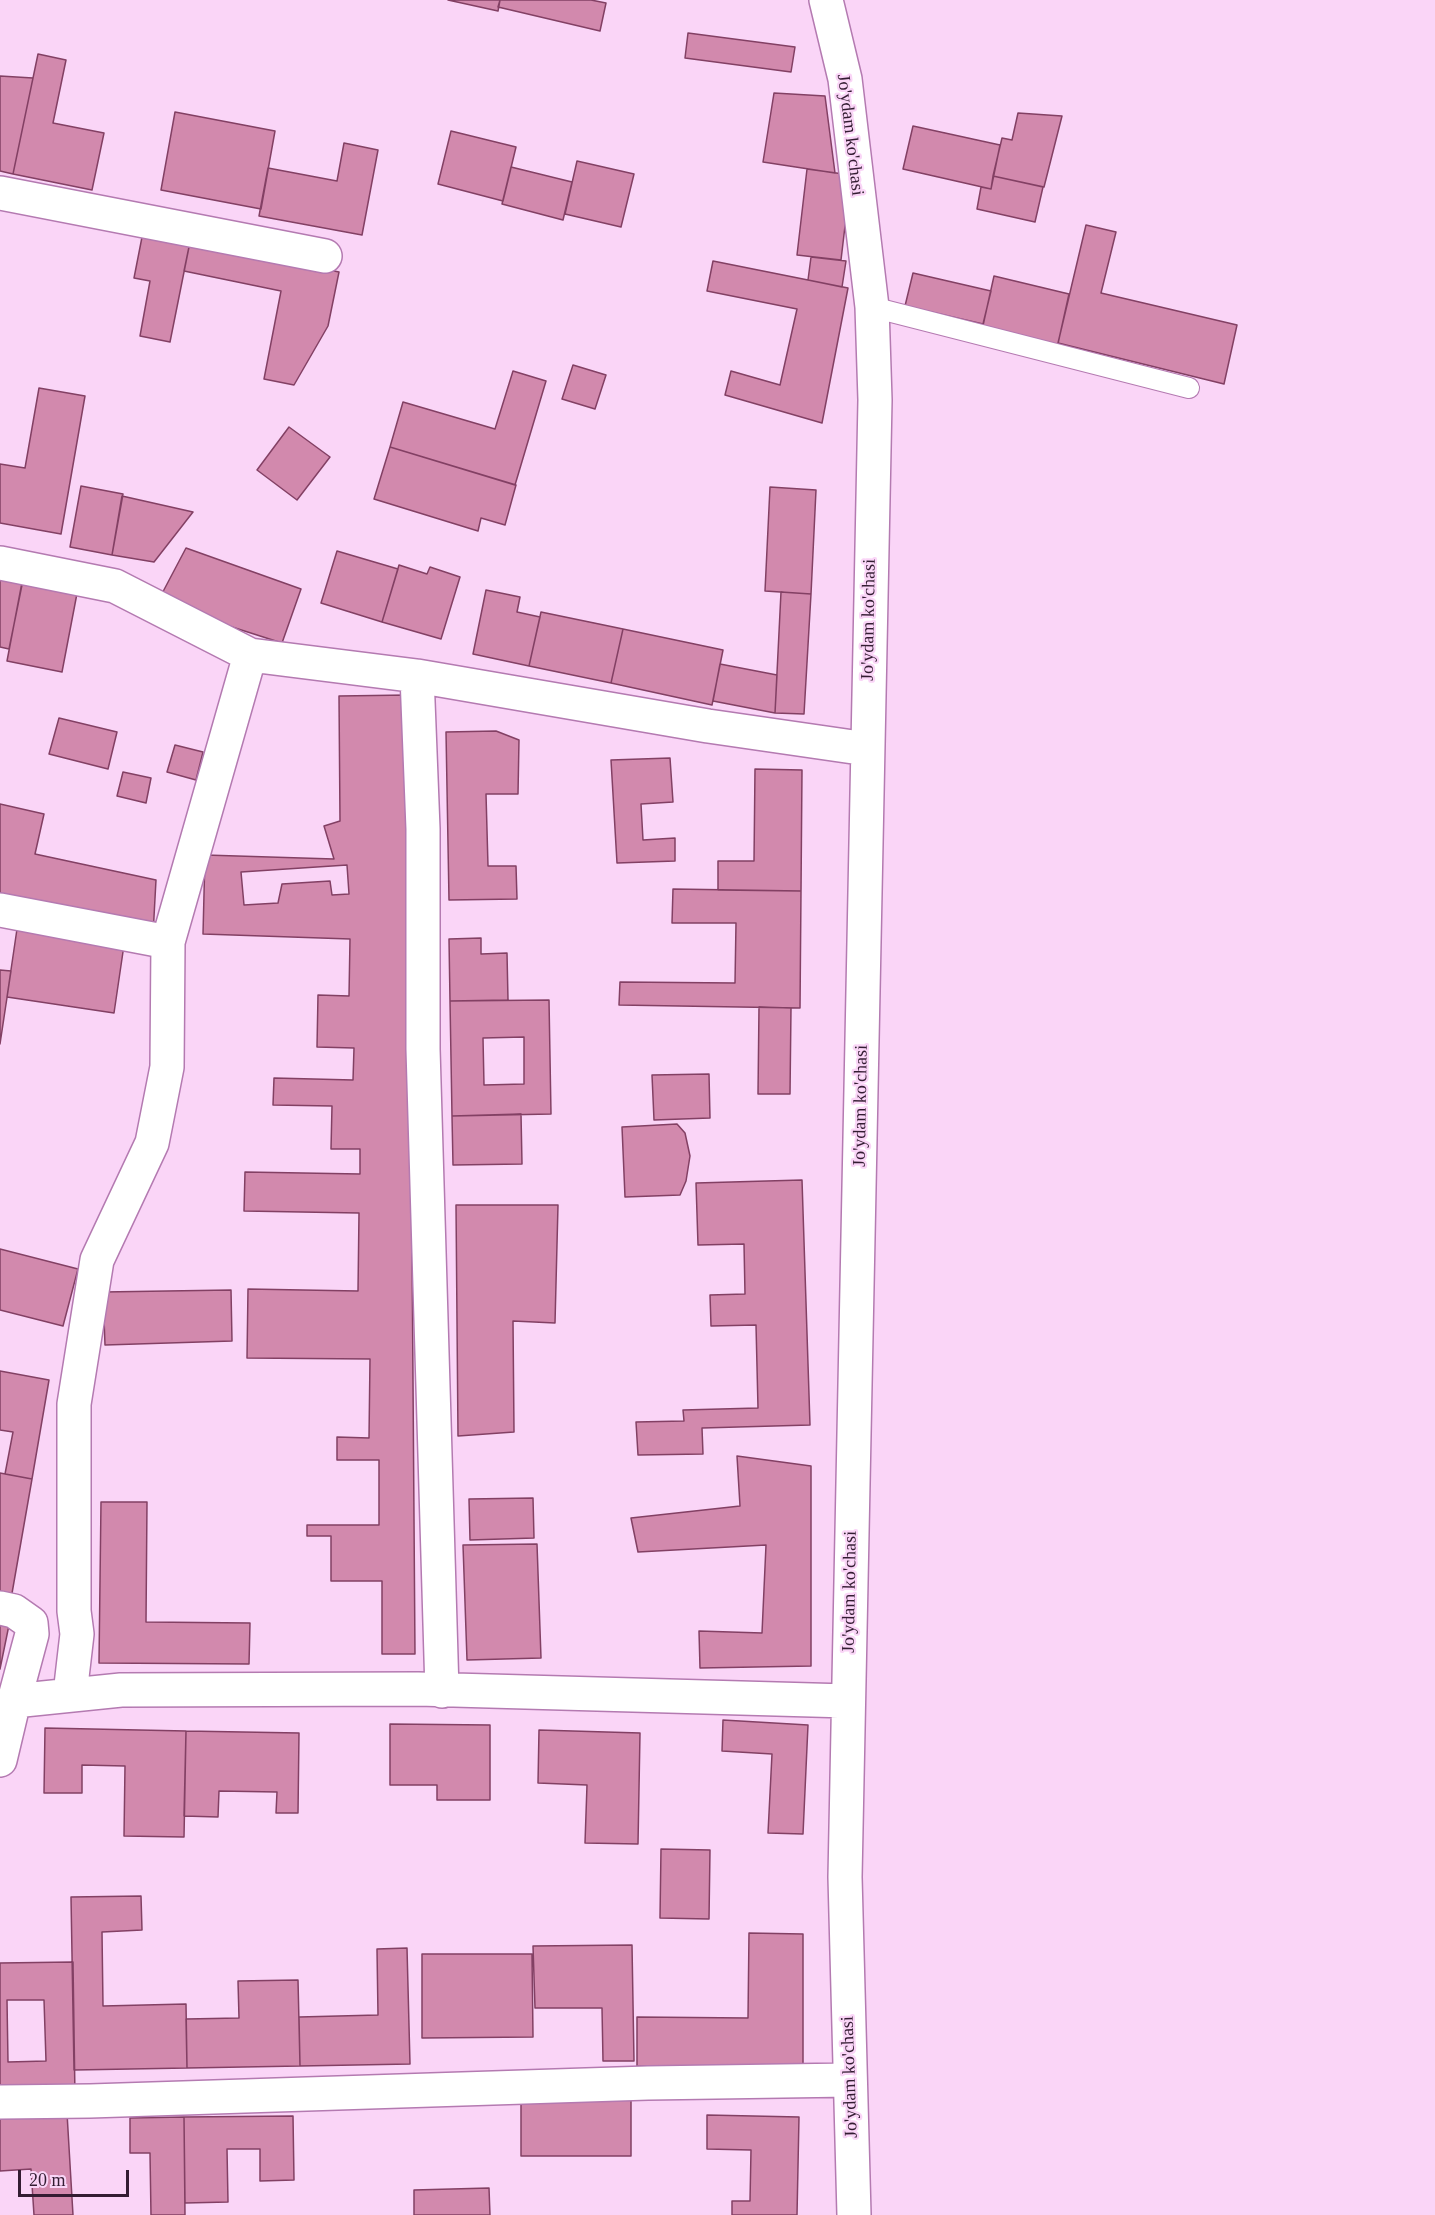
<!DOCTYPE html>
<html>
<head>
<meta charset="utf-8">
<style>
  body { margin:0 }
  #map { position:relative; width:1435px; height:2215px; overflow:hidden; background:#fad5f7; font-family:"Times New Roman",serif }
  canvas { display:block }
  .scale { position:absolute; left:18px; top:2170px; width:111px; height:27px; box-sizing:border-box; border:3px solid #331c32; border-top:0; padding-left:8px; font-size:18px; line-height:21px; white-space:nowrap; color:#331c32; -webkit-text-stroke:4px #fad5f7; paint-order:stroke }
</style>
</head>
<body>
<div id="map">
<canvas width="1435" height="2215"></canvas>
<div class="scale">20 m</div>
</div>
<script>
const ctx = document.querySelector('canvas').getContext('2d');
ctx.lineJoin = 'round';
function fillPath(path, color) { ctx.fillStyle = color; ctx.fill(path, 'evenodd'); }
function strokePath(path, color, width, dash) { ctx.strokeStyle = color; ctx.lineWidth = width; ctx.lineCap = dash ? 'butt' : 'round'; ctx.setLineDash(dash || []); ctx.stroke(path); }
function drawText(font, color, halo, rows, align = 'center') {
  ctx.font = font + ' "Times New Roman",serif'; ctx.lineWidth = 4.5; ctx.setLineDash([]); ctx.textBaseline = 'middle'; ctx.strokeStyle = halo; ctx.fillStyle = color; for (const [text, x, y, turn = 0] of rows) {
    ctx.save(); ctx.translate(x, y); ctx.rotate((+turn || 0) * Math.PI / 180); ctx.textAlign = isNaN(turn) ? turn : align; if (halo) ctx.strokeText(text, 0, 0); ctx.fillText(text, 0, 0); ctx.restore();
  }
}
const building = new Path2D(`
  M448,0H500L498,11Z
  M500,0H591L606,3L600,31L498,7Z
  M688,33L795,47L791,72L685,58Z
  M38,54L66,60L53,123L104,133L92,190L13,174Z
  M0,76L33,78L13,174L0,171Z
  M774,93L825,96L835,173L763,162Z
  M175,112L275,131L261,209L161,190Z
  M1018,113L1062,116L1044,187L993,176L1002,138L1012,140Z
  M913,126L1000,145L991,189L903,169Z
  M451,131L516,147L503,201L438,184Z
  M344,143L378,150L362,235L259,216L268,168L337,181Z
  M577,161L634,174L621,227L565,214Z
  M511,167L572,182L563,220L502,204Z
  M807,169L851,175L841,260L797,255Z
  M993,176L1043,187L1035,222L977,209L981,187L991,189Z
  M1086,225L1116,232L1101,293L1237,325L1224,384L1058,343Z
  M143,232L190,242L170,342L140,336L150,281L134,278Z
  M190,242L339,272L328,326L294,385L264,379L281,291L184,271Z
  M811,257L846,261L842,287L808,280Z
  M713,261L848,288L822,423L725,395L731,371L780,385L797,309L707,291Z
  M913,273L991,291L983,324L905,306Z
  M994,276L1069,294L1057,348L982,330Z
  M573,365L606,375L595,409L562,399Z
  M513,371L546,381L515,485L390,447L403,402L495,429Z
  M39,388L85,396L61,534L0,523V464L25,468Z
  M289,427L330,457L297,500L257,470Z
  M390,447L516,485L505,525L481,518L478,531L374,499Z
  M81,486L123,494L112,555L70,547Z
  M770,487L816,490L811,594L765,591Z
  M122,496L193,512L154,562L112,555Z
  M186,548L301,589L282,643L157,603Z
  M337,551L398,569L382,622L321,603Z
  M399,565L427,574L430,567L460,577L441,639L382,622Z
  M0,571L24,575L9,649L0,647Z
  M24,572L79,583L62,672L7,661Z
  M486,590L520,597L517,612L540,617L529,666L473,654Z
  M781,592L811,594L804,714L775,713Z
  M541,612L623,629L611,683L529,666Z
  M623,629L723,650L712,705L611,683Z
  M720,664L777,675L775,713L713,701Z
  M408,695L415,1654H382V1581H331V1536H307V1525H379V1460H337V1437L369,1438L370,1359L247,1358L248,1289L358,1291L359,1213L244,1211L245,1172L360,1174V1149H331L332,1106L273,1105L274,1078L353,1080L354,1048L317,1047L318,995L349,996L350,939L203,934L205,855L334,859L324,826L340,821L339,696ZM347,865L349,894L332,895L330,881L282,884L278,903L244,905L241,872Z
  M59,718L117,732L108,769L49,754Z
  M496,731L519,740L518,794H486L488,866H516L517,899L449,900L446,732Z
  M175,745L203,752L196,780L167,772Z
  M670,758L673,802L641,804L643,840L675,838V861L617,863L611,760Z
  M755,769L802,770L801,891L718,890V861H754Z
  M123,772L151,778L146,803L117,796Z
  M0,804L44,814L35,854L156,880L153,935L0,902Z
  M673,889L801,891L800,1008L619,1005L620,982L735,983L736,923H672Z
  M17,929L124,945L114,1013L7,997Z
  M481,938V954L507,953L508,1000L450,1001L449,939Z
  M0,970L11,971L0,1044Z
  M549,1000L551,1114L452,1116L450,1001ZM524,1037V1084L484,1085L483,1038Z
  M759,1007L791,1008L790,1094H758Z
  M709,1074L710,1118L654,1120L652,1075Z
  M521,1114L522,1164L453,1165L452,1116Z
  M677,1124L685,1133L690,1156L686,1181L680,1195L625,1197L622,1127Z
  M802,1180L810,1425L702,1428L703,1454L638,1455L636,1422L684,1421L683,1410L758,1408L756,1325L711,1326L710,1295L745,1294L744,1244L698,1245L696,1183Z
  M456,1205H558L555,1323L513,1321L514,1432L458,1436Z
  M0,1249L78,1269L63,1326L0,1310Z
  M231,1290L232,1341L105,1345L103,1292Z
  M0,1371L49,1380L32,1479L5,1474L13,1432L0,1430Z
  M737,1456L811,1466V1666L700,1668L699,1631L762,1633L766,1545L638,1552L631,1518L740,1506Z
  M0,1473L32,1479L11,1599L0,1597Z
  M533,1498L534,1538L470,1540L469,1499Z
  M101,1502H147L146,1622L250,1623L249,1664L99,1663Z
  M537,1544L541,1658L467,1660L463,1545Z
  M0,1623L9,1625L0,1669Z
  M723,1720L808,1725L803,1834L768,1833L772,1754L722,1751Z
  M390,1724L490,1725V1800H437V1785H390Z
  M45,1728L186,1731L184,1837L124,1836L125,1766L82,1765V1793H44Z
  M539,1730L640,1733L638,1844L585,1843L587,1785L538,1783Z
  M186,1731L299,1733L298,1813H276L277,1792L219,1791L218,1817L184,1816Z
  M661,1849L710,1850L709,1919L660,1918Z
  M141,1896L142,1930L102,1932L103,2006L186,2004L187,2068L74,2070L71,1897Z
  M749,1933L803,1934V2067L637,2066V2017L748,2018Z
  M632,1945L634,2061H603L602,2008H535L533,1946Z
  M407,1948L410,2064L300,2066L299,2017L378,2015L377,1949Z
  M422,1954H532L533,2037L422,2038Z
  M73,1962L75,2097L0,2098V1963ZM7,2000H44L46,2061L8,2062Z
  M298,1980L300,2066L187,2068L186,2019L239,2018L238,1981Z
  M521,2098H631V2156H521Z
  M67,2113L73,2215H34L31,2169L0,2171V2117Z
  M707,2115L799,2117L797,2215H732V2201H750L751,2150L707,2149Z
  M293,2116L294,2180L260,2181V2149H227L228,2202L185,2203L184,2117Z
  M184,2117L185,2215H151L150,2153H130V2118Z
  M489,2188L490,2215H414V2190Z`);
fillPath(building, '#d289ad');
strokePath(building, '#834064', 1.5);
const service = new Path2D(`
  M872,307L1189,388`);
const minor = new Path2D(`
  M826,0L845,79L872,307L875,400L845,1877L854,2215
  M0,193L325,256
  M0,563L115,586L250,655L168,942
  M250,655L417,676L423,829V1049L442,1691
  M417,676L708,726L867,749
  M0,910L168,942L167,1067L152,1143L97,1260L74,1404V1611L77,1634L70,1694
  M0,1608L14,1611L31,1623L32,1634L14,1701
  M0,1760L14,1701L121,1690L418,1689L848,1701
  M0,2102L90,2101L648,2083L850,2080`);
strokePath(service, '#b47ab1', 22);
strokePath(minor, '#b47ab1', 36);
strokePath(service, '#fff', 20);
strokePath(minor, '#fff', 33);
drawText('18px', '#331c32', '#fad5f7', [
  ["Jo'ydam ko'chasi",850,135,83],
  ["Jo'ydam ko'chasi",869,620,-89],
  ["Jo'ydam ko'chasi",861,1106,-89],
  ["Jo'ydam ko'chasi",850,1592,-89],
  ["Jo'ydam ko'chasi",850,2077,-92]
]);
</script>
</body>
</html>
